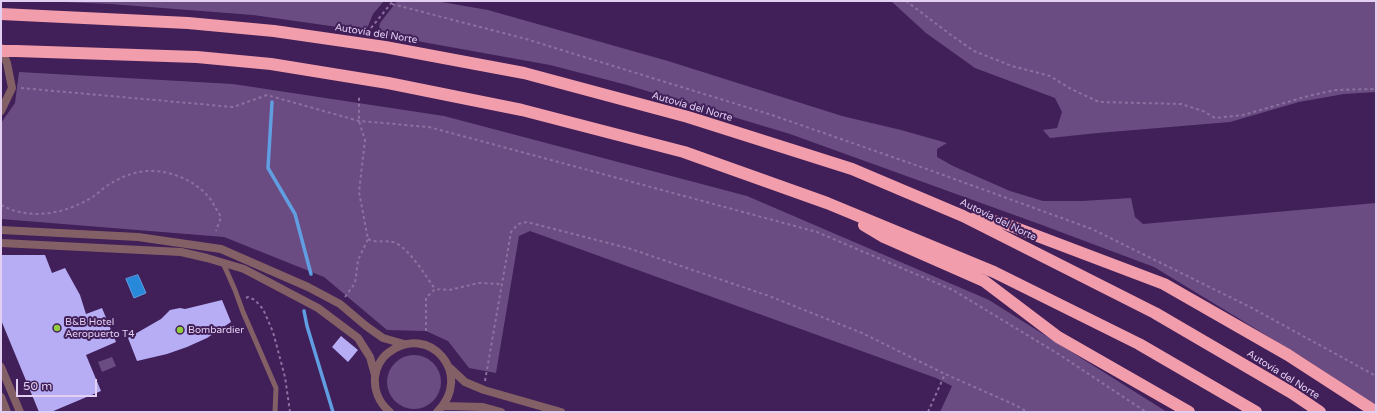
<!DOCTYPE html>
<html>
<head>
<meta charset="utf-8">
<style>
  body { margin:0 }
  #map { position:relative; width:1377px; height:413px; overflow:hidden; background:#411f58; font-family:"Varela Round",sans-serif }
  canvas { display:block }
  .frame { position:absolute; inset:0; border:2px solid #e2cff2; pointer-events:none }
  .scale { position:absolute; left:16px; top:379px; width:81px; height:18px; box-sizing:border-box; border:2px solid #e2cff2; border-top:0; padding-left:5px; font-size:12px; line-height:14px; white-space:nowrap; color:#e2cff2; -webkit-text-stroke:3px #411f58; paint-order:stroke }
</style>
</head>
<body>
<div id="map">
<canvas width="1377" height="413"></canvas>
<div class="frame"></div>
<div class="scale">50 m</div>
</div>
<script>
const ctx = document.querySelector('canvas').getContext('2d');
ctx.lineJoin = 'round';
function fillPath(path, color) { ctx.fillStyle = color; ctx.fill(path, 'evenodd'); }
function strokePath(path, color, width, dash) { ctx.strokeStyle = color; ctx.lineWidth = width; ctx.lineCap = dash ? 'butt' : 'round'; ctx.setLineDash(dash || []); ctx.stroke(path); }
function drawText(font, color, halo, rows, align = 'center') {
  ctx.font = font + ' "Varela Round",sans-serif'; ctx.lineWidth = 4; ctx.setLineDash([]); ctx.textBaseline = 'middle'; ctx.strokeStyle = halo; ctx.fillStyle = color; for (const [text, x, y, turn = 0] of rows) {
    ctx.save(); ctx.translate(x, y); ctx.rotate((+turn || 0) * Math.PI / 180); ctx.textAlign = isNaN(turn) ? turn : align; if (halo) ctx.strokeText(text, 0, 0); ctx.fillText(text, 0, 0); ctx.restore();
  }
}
fillPath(new Path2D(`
  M40,1H384L373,14L366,31L253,15L111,4Z
  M397,1H436L488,10L668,61L842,116L901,130L947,143L937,149V157L953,166L1010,191L1043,201H1082L1131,198L1135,217L1143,224L1376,203V406L1307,360L1154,267L1042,225L790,134L627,85L550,65L378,34L380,23Z
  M891,1H1376V92L1344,94L1299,102L1230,122L1098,133L1050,138L1043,130L1057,128L1062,112L1055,98L975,68L926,33Z
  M19,72L233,84L444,116L747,196L989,300L1167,412H940L952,386L936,378L530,231L519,236L496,373L469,368L448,341L426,331L387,330L324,277L224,237L1,219V123L15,103Z
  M387 382a27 27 0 1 1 54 0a27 27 0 1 1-54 0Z
  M112,357L116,366L102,372L98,362Z`), '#6a4c82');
const water = new Path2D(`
  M138,275L146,293L134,298L126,279Z`);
fillPath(water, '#2888da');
strokePath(water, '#609de1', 1);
strokePath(new Path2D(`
  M272,102L268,168L295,214L311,274
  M304,311L307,326L333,412`), '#609de1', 3.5);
fillPath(new Path2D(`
  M1,255H45L52,273L65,268L80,295L86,314L102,308L116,342L86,355L101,391L51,412H39L1,320Z
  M222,300L231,322L207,338L187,347L167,354L137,361L128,338L161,319L170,310L180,308L185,309Z
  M341,336L358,350L348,362L332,347Z`), '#b6adf5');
strokePath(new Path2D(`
  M906,1L951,35L974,51L1012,66L1050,76L1071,89L1099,102L1181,104L1203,111L1215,118L1243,115L1312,95L1336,90L1376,89
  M392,4L526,39L772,115L924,168L1092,229L1252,308L1376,376
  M371,28L393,1
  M21,88L233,107L267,95L359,121L429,127L817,232L953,290L1060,355L1146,412
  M1,205C30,221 66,214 94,196C99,193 103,188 108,185C129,172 148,167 172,174C185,178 196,184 206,194C212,200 216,209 221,217L216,231
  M368,239C378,244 385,239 396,243C411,251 425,275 435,289
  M345,297L355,283L358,260L368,239L359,192L365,140L359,121V96
  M246,298L248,297L255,300L263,309L273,332L285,377L290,412
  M426,331V298L435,289L449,290L479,283L502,284
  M485,381L511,232L518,224L527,222L628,248L769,296L862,333L945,374L1013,404L1028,412
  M928,412L945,374`), '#8c71a0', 2, [3, 3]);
strokePath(new Path2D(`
  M223,263L235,290L243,312L276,388L275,412`), '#836065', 5);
strokePath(new Path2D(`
  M1,48L7,63L12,88L1,111`), '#836065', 8);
strokePath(new Path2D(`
  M1,230L138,237L221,249L308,287L340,304L366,326L383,338L404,344
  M1,243L181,252L207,258L244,269L318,308L358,338L370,357L375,375
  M1,367L20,412
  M450,368L465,382L484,390L561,412
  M1,397L7,412
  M444,406L483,407L501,412
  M390,412C379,403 374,390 375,377C376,368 381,358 388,353C429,321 475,375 437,412`), '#836065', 8);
strokePath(new Path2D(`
  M1,14L188,23L274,31L385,47L524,73L688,117L852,169L963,216L1155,313L1292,393L1320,412
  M16,51L197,57L271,64L388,83L522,110L684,152L827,203L994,272L1139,344L1256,412
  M975,218L1003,223L1164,284L1288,355L1376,412
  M864,225L884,237L984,281L1058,337L1189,412`), '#f29dab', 12);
strokePath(new Path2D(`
  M1,51H16`), '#f29dab', 12);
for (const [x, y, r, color] of [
  [57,328,4,"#92cd3e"],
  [180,330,4,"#92cd3e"]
]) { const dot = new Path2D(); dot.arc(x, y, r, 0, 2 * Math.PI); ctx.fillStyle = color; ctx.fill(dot); strokePath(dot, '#411f58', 1.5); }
drawText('10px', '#e2cff2', '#411f58', [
  ["Autovía del Norte",376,34,9],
  ["Autovía del Norte",692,107,16],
  ["Autovía del Norte",998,220,26],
  ["Autovía del Norte",1283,375,32]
]);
drawText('10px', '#e2cff2', '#411f58', [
  ["B&B Hotel",65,322],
  ["Aeropuerto T4",65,334],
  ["Bombardier",188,330]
], 'left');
</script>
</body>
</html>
